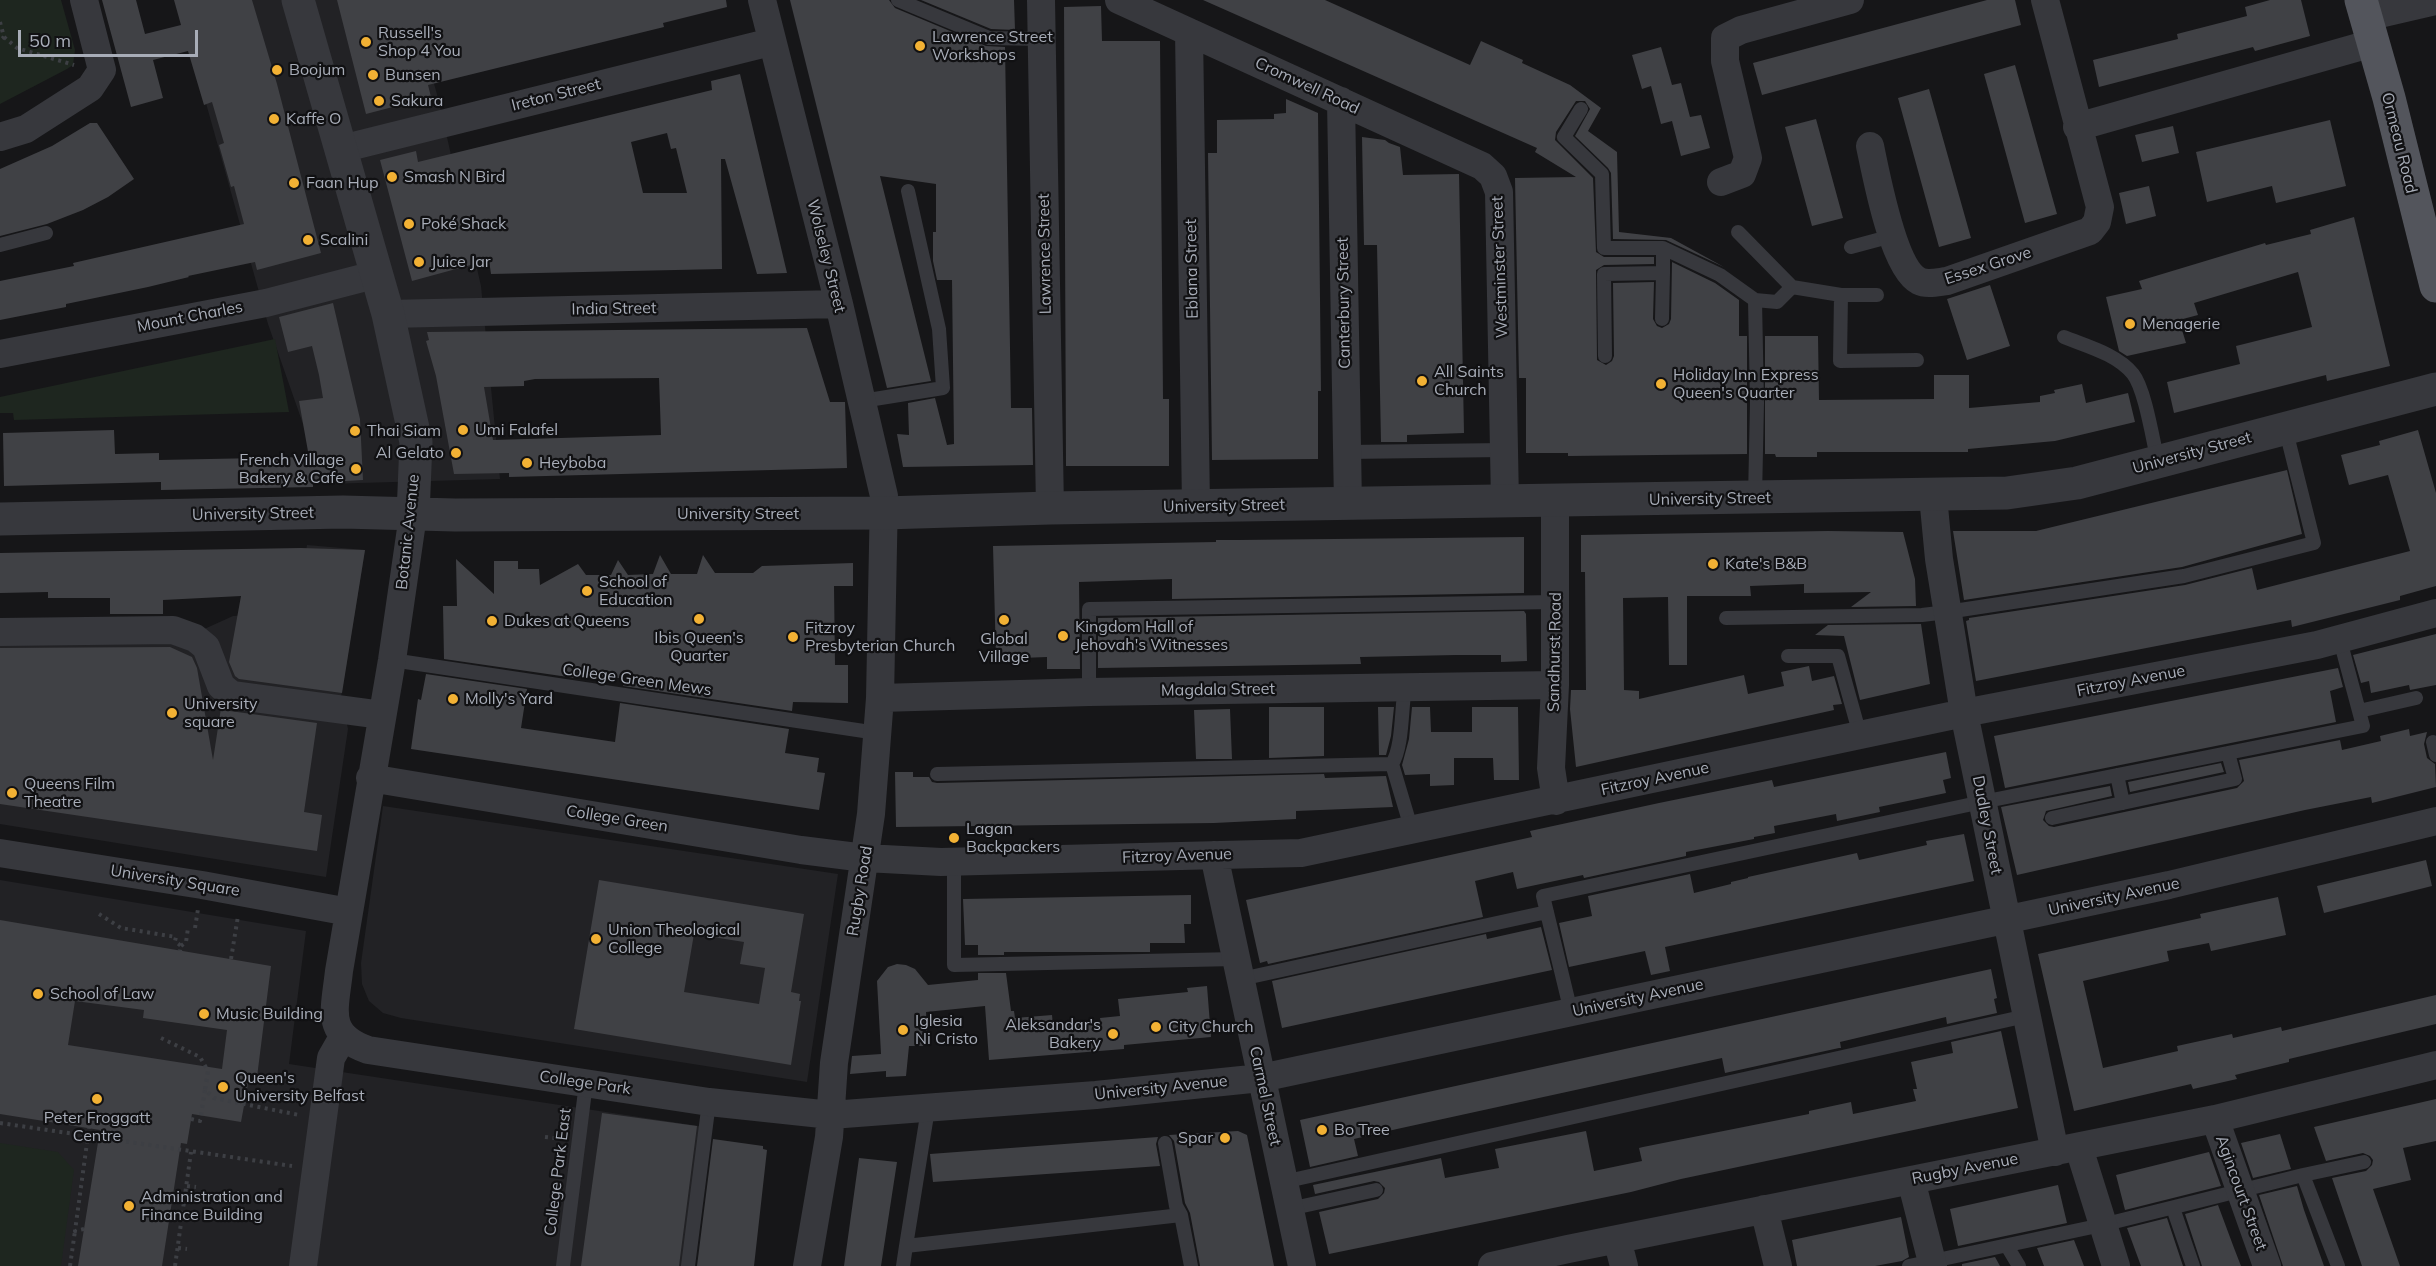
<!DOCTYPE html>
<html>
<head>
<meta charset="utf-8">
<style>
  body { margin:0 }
  #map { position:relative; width:2436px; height:1266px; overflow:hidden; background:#161618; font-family:Mulish,sans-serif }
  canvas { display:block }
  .scale { position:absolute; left:18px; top:30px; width:180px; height:27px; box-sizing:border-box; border:3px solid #a8adb8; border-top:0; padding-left:8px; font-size:18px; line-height:21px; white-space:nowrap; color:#a8adb8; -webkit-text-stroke:4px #111113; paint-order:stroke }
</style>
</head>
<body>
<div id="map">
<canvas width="2436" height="1266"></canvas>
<div class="scale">50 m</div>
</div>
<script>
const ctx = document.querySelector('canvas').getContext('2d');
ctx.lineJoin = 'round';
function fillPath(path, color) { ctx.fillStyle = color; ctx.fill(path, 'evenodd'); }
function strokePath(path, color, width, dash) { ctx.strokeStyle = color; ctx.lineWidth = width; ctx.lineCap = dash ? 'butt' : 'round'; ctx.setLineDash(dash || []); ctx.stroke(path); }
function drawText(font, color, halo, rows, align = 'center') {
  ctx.font = font + ' Mulish,sans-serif'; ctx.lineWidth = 4.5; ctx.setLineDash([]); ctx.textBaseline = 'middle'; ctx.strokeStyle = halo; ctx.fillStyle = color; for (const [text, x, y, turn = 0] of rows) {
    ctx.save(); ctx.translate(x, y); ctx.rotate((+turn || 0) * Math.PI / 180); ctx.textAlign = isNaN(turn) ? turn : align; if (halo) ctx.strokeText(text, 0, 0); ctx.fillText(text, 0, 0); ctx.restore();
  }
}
fillPath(new Path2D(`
  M177,0H411L438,98L481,286L500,479L324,484L268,324Z
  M307,545L365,550L341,697L348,729L326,877L0,824V640L191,635L233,616L296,612Z
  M383,806L838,874L807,1082L401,1018L383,1013L369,1001L362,984L361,963Z
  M0,880L306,931L289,1064L705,1127L692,1266H0Z`), '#222225');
fillPath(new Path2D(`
  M0,0H61L75,50L73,65L67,69L0,104Z
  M275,339L289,412L14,420L13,413H0V397Z
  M0,1143L58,1152L74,1170L61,1266H0Z`), '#1e261f');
fillPath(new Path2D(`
  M102,0H136L145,34L181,25L174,0H252L277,84L321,253L257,270L255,262L188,276L189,277L148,287L66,304V307L0,320V281L74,266L73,263L244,224L234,186L231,187L219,145L224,143L212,102L204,105L188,51L153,60L163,98L131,107Z
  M337,0H726L727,7L663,23L664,27L428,85L431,97L366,114Z
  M790,0H889L895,8L986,46L1005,47L1011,408H1032L1033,465L903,467L897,434L909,435L908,403L935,398L947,445L954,444L952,280H937L933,261V232H936V184L880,176L931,381L887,388Z
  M921,0H1014L1015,30L991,29Z
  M1203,0H1325L1470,65L1481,41L1523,60L1522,63L1570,85L1601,108L1588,131L1617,152L1619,232L1671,238L1724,267L1666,240L1613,239L1611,173L1608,168L1575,136L1590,109L1585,101H1576L1556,132L1555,140L1593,178L1596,252L1604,257H1654V264L1604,265L1596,270L1597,360L1606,365L1612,361L1614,356L1613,283L1654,282L1653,319L1657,326L1662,328L1669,324L1671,319L1672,262L1715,283L1739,300V336H1747V454L1568,456V453H1526V378H1519L1515,178L1576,177L1535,152L1537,148Z
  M1987,0H2015L2021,25L1762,95L1753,63Z
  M2270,0H2301L2310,36L2255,51L2253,47L2099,87L2093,60L2178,39L2177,34L2247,16L2245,7Z
  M1101,6L1102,41H1160L1163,399H1169V466H1066L1064,7Z
  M1661,47L1672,85L1681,83L1690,117L1701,115L1710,148L1681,156L1672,121L1661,124L1651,86L1642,89L1632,55Z
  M2015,65L2057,214L2025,223L1984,74Z
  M740,74L787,273L757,274L725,159H721L722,269L491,274L489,260L412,281L380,160L416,151L418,162L712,90L711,81ZM667,133L671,149L676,148L687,193H643L631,142Z
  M1929,89L1971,238L1939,247L1898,98Z
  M1286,99L1318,113L1321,391H1318V459L1212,460L1208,153H1217V120L1274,119V114L1286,113Z
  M1816,119L1843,218L1812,226L1785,127Z
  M2330,120L2346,186L2276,203L2272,186L2207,202L2196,152Z
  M90,123H97L134,179L108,197L83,210L47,224L0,236V169L52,146Z
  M2173,126L2179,153L2142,162L2135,135Z
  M1362,137L1385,140L1389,143L1400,147L1403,175L1459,174L1464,433L1407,435V442H1381L1377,245H1364Z
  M2149,186L2156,216L2126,224L2119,193Z
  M2354,217L2390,366L2327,381L2326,375L2174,413L2167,382L2240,364L2236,346L2312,327L2298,272L2194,303L2198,315L2179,320L2186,343L2127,356L2119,351L2106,297L2142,289L2139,281L2265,243L2266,245L2311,234L2310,230Z
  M1990,285L2010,346L1967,360L1947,299Z
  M333,303L360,419L363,480L313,483V487L161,490V482L4,486L3,433L114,430L115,454L159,453V460L309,457L299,401L323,398L319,375L312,346L288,352L279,317Z
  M807,328L830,402H845L847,468L509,477V473L454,474L436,376L426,341L429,340L427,332ZM659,378L661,435L493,440L484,387L524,386V381L535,379Z
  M1765,336H1818L1819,400L1934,399V375H1969V408L2040,402V396L2055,393L2054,390L2082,384L2086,403L2128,393L2135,422L2055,441L1968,449V452H1817V457H1776L1775,454H1765Z
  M2418,430L2436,493V586L2400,596V600L2292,627L2291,620L1976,681L1966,621L1969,620V618L2185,585L2252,568L2257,590L2410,551L2388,475L2349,485L2341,455L2380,445L2379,441Z
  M2287,470L2302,534L2182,567L1964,600L1953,531H2036Z
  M1828,531L1903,532L1915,579L1916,606L1851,607L1871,592L1804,593V584L1750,586L1751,596H1687V665H1669L1668,597L1623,598L1624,690L1639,691V699L1744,675L1748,694L1784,686L1781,672L1809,666L1812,681L1834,676L1842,704L1833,705L1834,710L1576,767L1570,709L1571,690H1586L1585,572H1581V535Z
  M1524,537V593L1172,599V579L1079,582L1080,669H1047V657L996,659L993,546L1216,542V540H1238Z
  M301,548L365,550L342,693L239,679L235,676L229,662L241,596L163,600V614H110V598H48V592L0,593V553Z
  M660,555L671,574H697L703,555L715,573H753L762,566L853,563V586H834L835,665H848V703L793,702L792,711L623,686L624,678H575L444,659L443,606H457L456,559L494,594V561H518V569H539L540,585L578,564L586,575H611L618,560L628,575L653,574Z
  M1524,611L1526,614L1527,661L1501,662V655H1456L1360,657L1361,664L1098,668V618Z
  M1921,624L1930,684L1860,700L1844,636L1815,635L1828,625Z
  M2436,634V685L2410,690L2409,685L2371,693L2369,681L2361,683L2353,655Z
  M170,647L192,657L197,668L213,760L221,708L230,711L317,723L304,812L322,815L317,851L0,804V648Z
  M2338,668L2343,687L2330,691L2336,722L2005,788L1994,736Z
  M426,674L527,689L521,728L615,742L620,703L789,729L785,753L819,758L817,772L825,773L819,810L411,749L418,699L421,700Z
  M1269,707H1324V756L1269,758Z
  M1378,707H1394L1391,736L1386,755H1379Z
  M1412,707H1430L1431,732H1472V707H1518L1519,780H1494L1493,758H1454V785L1430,786V774L1405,775L1402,765L1409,739Z
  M1230,709L1232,759H1196L1194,710Z
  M2409,729L2410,736L2427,732L2424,744L2427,758L2435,764L2436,787L2372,803L2371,797L2305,810L2017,875L2001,807L2110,786L2112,796L2046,811L2043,820L2049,826L2054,827L2237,788L2244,781L2239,760L2340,740L2342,750L2381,741L2380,736Z
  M1946,752L1951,778L1943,780L1946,793L1879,807L1880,812L1837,821L1836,814L1774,826L1775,833L1754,837V839L1686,852V856L1584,878L1583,875L1517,889L1513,872L1475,881L1483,917L1268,964L1267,961L1260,963L1246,900L1532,837L1530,831L1659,803L1772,780L1774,787Z
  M2221,763L2224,772L2130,792L2128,782Z
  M895,772H913V777H929L932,782L937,783L1324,774L1325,778L1386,776L1393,807L1296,811V819L1214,823L896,827Z
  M1964,834L1974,881L1665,947L1670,971L1651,975L1645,951L1569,967L1559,923L1592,916L1588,896L1690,874L1694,893L1731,884V882L1748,878V877L1857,853L1859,860L1927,845L1926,841Z
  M2426,860L2432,886L2324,913L2317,886Z
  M599,880L804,914L791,992L800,994L799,1001H801L791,1065L574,1029ZM694,934L744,942L740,964L765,968L759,1004L684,992Z
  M1191,895V924H1184L1185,943H1150V952H1004V955H978V945H965L963,899Z
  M2278,897L2286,935L2211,951L2209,943L2167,951L2169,961L2083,981L2103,1068L2178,1051L2177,1046L2232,1034L2233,1038L2281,1027L2282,1031L2436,995V1024L2289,1059V1062L2235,1075L2237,1079L2193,1089L2191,1084L2074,1111L2038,954L2201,918L2200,914Z
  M0,920L271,966L256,1085L248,1084L241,1122L192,1114L187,1144L181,1143L162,1266H78L100,1130L0,1114ZM75,1001L144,1010L143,1018L227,1030L222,1069L68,1045Z
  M1541,927L1552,970L1282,1028L1272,981L1486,934L1487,939Z
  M897,964L906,965L915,969L928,985L978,980V973H1006L1011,1011H1014L1015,1018L1052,1015L1053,1026L1101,1023L1100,1018L1120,1016L1118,999L1188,992L1187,988L1207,986L1211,1037L1124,1045V1049L989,1060L985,1006L926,1012L928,1046H909L906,1076L886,1077V1071L850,1074L852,1056L881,1054L877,981L888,967Z
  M1991,969L1997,998L1994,999L1997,1013L1947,1024L1946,1017L1840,1042L1841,1048H1839L1725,1073L1722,1058L1397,1129L1354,1139L1358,1156L1310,1167L1300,1120Z
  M2001,1031L2018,1108L1681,1179L1631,1192L1329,1254L1319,1212L1378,1199L1384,1193L1385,1188L1379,1182L1374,1181L1315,1194L1313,1185L1441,1158L1445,1178L1499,1168L1495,1149L1586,1131L1594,1171L1642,1161L1639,1148L1643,1147L1809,1114V1111L1851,1102L1853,1114L1916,1101L1913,1089H1917L1911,1062L1953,1053L1951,1042Z
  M2436,1099V1141L2403,1148L2411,1180L2373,1189L2400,1266H2362L2332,1178L2366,1171L2372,1165L2373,1160L2370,1156L2363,1153L2326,1161L2314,1127Z
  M602,1113L697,1126L679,1266H581Z
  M1238,1131L1247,1135L1274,1266H1200L1190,1213L1185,1203L1174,1141L1169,1135Z
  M2280,1134L2291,1169L2253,1178L2241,1143Z
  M1158,1137L1156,1144L1160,1166L933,1182L930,1154Z
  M713,1139L763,1146V1149L767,1150L754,1266H697Z
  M2209,1152L2221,1186L2125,1210L2116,1175Z
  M859,1158L897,1162L881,1266H844Z
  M2058,1185L2067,1223L1958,1246L1950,1209Z
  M2297,1186L2304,1210L2324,1266H2283L2259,1195Z
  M2218,1205L2234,1248L2241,1266H2202L2185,1214Z
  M1901,1217L1909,1257L1902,1261L1875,1266H1797L1792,1240Z
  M2167,1218L2183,1266H2141L2127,1228Z
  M2074,1240L2084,1266H2044L2037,1248Z
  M1995,1257L2000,1266H1962V1264Z`), '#404145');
strokePath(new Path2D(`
  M0,22L4,37L0,40
  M4,37L17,48L74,65
  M99,914L121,928L176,937L175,941L181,946L180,951
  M195,928L198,909
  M181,946L186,942L188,928
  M231,959L238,916
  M161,1038L200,1057L208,1071L205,1090L214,1098L299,1115
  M191,1119L200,1121L205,1090
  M0,1123L292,1166
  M545,1137L562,1139
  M187,1186L196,1187
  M84,1229L75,1231L89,1128
  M178,1248L187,1249
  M70,1266L75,1231
  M175,1266L191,1152`), '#3d3f44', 4, [3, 4.5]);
strokePath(new Path2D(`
  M898,0L989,38L1041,39
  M1581,109L1564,137L1602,174L1604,248H1663L1720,275L1755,300L1757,403L1755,498
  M1738,232L1792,287
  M0,245L46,233
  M1851,247L1892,236
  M1841,295H1877
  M1755,300L1777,302L1792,287L1841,295L1840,361L1917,360
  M1662,319L1663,273
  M2064,337C2086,346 2117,354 2133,374C2145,389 2153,441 2158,462
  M1605,356L1604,274L1663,273V248
  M862,401L943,388L939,329L908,191
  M1347,452L1504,450
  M1726,618L1922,615L1947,612L2184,576L2314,543L2285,427
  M1788,656H1838L1860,735
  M392,660L877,733
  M1405,687C1401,710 1403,746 1392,764L1412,831
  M1089,692V609L1556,602
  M2359,711L2416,698
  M2433,742L2436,755
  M937,774L1392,764
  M2117,775L2123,803
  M2052,818L2235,779L2228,753
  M954,862V965L1236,959
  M1241,979L1547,912
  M1571,1012L1543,896L1982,802L2363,726L2340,640
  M928,1109L906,1246L1181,1215L1191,1266
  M1165,1143L1176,1206L1181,1215
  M2303,1175L2338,1266
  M1283,1182L2026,1016
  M2173,1208L2193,1266
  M1289,1209L1376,1190
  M2007,1246L2019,1266
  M563,1266L586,1083
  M688,1266L709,1102
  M903,1266L906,1246
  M1909,1266L2102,1225L2303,1175L2364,1162`), '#37383d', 14);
strokePath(new Path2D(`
  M762,0L839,304L884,496L880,698L871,814L834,1063L829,1137L807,1266
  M1041,0L1050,508
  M1119,0L1482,166L1493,176L1499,192L1505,502
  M2366,17L2436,1
  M1189,32L1196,506
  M1341,101L1348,505
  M2077,127L2373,43
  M0,137L26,129L90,88L102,70L84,0
  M1870,146C1876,174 1893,268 1919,281C1927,285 1938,282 1947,281L2090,231L2097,222L2100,207L2045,0
  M341,149L771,42
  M1721,182L1742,174L1748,158L1725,61V38L1741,30L1850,0
  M388,314L839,304
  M0,354L266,303L378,274
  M1933,496L1939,559L1964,713L2055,1152
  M1555,502V685L1551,768L1556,801
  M413,515L392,660L339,971C335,1009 324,1035 368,1050L709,1102L831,1115L1096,1095L1261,1078L2169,885L2436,821
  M0,632L173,630L195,638L206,647L221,686L232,695L382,715
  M880,698L1089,692L1555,685
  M370,778L801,850L865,858L941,862L1301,853L1964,713L2317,645L2436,613
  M0,853L202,885L349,912
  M1214,855L1302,1266
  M2215,1119L2267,1266
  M2079,1148L2116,1266
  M1911,1180L1933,1266
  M1764,1209L1778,1266
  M1617,1239L1624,1266
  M303,1266L331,1058L343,1037
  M1492,1266L1568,1249L2215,1119L2436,1065`), '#37383d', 28);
strokePath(new Path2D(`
  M298,0L388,314L416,442L413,515
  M0,519L343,512L455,515L884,513L1050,508L2007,493L2077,483L2436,389`), '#37383d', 33);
strokePath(new Path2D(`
  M2361,0L2389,98L2436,286`), '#53555c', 33);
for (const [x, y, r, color] of [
  [366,42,6,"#f2b134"],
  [920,46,6,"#f2b134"],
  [277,70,6,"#f2b134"],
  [373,75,6,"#f2b134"],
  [379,101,6,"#f2b134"],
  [274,119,6,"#f2b134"],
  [392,177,6,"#f2b134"],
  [294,183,6,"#f2b134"],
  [409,224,6,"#f2b134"],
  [308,240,6,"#f2b134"],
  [419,262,6,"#f2b134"],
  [2130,324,6,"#f2b134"],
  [1422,381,6,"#f2b134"],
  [1661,384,6,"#f2b134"],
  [463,430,6,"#f2b134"],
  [355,431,6,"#f2b134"],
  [456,453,6,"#f2b134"],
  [527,463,6,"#f2b134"],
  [356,469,6,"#f2b134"],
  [1713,564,6,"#f2b134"],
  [587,591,6,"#f2b134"],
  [699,619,6,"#f2b134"],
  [1004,620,6,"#f2b134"],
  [492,621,6,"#f2b134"],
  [1063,636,6,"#f2b134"],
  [793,637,6,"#f2b134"],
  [453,699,6,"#f2b134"],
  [172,713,6,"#f2b134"],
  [12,793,6,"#f2b134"],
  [954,838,6,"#f2b134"],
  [596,939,6,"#f2b134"],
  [38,994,6,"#f2b134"],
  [204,1014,6,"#f2b134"],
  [1156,1027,6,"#f2b134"],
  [903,1030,6,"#f2b134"],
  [1113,1034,6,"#f2b134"],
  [223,1087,6,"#f2b134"],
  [97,1099,6,"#f2b134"],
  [1322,1130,6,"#f2b134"],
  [1225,1138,6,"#f2b134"],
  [129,1206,6,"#f2b134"]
]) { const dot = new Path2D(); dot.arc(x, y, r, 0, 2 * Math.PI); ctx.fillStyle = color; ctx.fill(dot); strokePath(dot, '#111113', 2); }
drawText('16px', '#a8adb8', '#111113', [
  ["Russell's",378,33],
  ["Shop 4 You",378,51],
  ["Lawrence Street",932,37],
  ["Workshops",932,55],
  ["Boojum",289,70],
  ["Bunsen",385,75],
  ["Sakura",391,101],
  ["Kaffe O",286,119],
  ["Smash N Bird",404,177],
  ["Faan Hup",306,183],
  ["Poké Shack",421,224],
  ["Scalini",320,240],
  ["Juice Jar",431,262],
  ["Menagerie",2142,324],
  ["All Saints",1434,372],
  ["Church",1434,390],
  ["Holiday Inn Express",1673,375],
  ["Queen's Quarter",1673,393],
  ["Umi Falafel",475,430],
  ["Thai Siam",367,431],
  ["Al Gelato",444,453,"right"],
  ["French Village",344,460,"right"],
  ["Bakery & Cafe",344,478,"right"],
  ["Heyboba",539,463],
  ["Kate's B&B",1725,564],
  ["School of",599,582],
  ["Education",599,600],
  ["Dukes at Queens",504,621],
  ["Kingdom Hall of",1075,627],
  ["Jehovah's Witnesses",1075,645],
  ["Fitzroy",805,628],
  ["Presbyterian Church",805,646],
  ["Ibis Queen's",699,638,"center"],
  ["Quarter",699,656,"center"],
  ["Global",1004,639,"center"],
  ["Village",1004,657,"center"],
  ["Molly's Yard",465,699],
  ["University",184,704],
  ["square",184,722],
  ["Queens Film",24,784],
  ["Theatre",24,802],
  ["Lagan",966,829],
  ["Backpackers",966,847],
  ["Union Theological",608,930],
  ["College",608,948],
  ["School of Law",50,994],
  ["Music Building",216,1014],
  ["Iglesia",915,1021],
  ["Ni Cristo",915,1039],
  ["Aleksandar's",1101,1025,"right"],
  ["Bakery",1101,1043,"right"],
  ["City Church",1168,1027],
  ["Queen's",235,1078],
  ["University Belfast",235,1096],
  ["Peter Froggatt",97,1118,"center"],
  ["Centre",97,1136,"center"],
  ["Bo Tree",1334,1130],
  ["Spar",1213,1138,"right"],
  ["Administration and",141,1197],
  ["Finance Building",141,1215]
], 'left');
drawText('16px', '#a8adb8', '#111113', [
  ["Cromwell Road",1307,86,25],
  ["Ireton Street",556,95,-14],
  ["Ormeau Road",2399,143,76],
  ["Lawrence Street",1045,254,-91],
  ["Wolseley Street",826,256,76],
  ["Essex Grove",1988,266,-18],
  ["Westminster Street",1500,267,-92],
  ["Eblana Street",1192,269,-91],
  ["Canterbury Street",1344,303,-91],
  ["India Street",614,309,-1],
  ["Mount Charles",190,317,-11],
  ["University Street",2192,453,-15],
  ["University Street",1710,499,-1],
  ["University Street",1224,506,-1],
  ["University Street",253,514,-1],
  ["University Street",738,514],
  ["Botanic Avenue",408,532,-84],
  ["Sandhurst Road",1555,652,-89],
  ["College Green Mews",637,680,8],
  ["Fitzroy Avenue",2131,681,-11],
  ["Magdala Street",1218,690,-1],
  ["Fitzroy Avenue",1655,779,-12],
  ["College Green",617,819,9],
  ["Dudley Street",1987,825,79],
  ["Fitzroy Avenue",1177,856,-2],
  ["University Square",175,881,9],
  ["Rugby Road",860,891,-81],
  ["University Avenue",2114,897,-12],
  ["University Avenue",1638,998,-12],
  ["College Park",585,1083,8],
  ["University Avenue",1161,1088,-6],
  ["Carmel Street",1265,1096,78],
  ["Rugby Avenue",1965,1169,-11],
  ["College Park East",558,1172,-83],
  ["Agincourt Street",2241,1193,70]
]);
</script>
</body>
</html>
